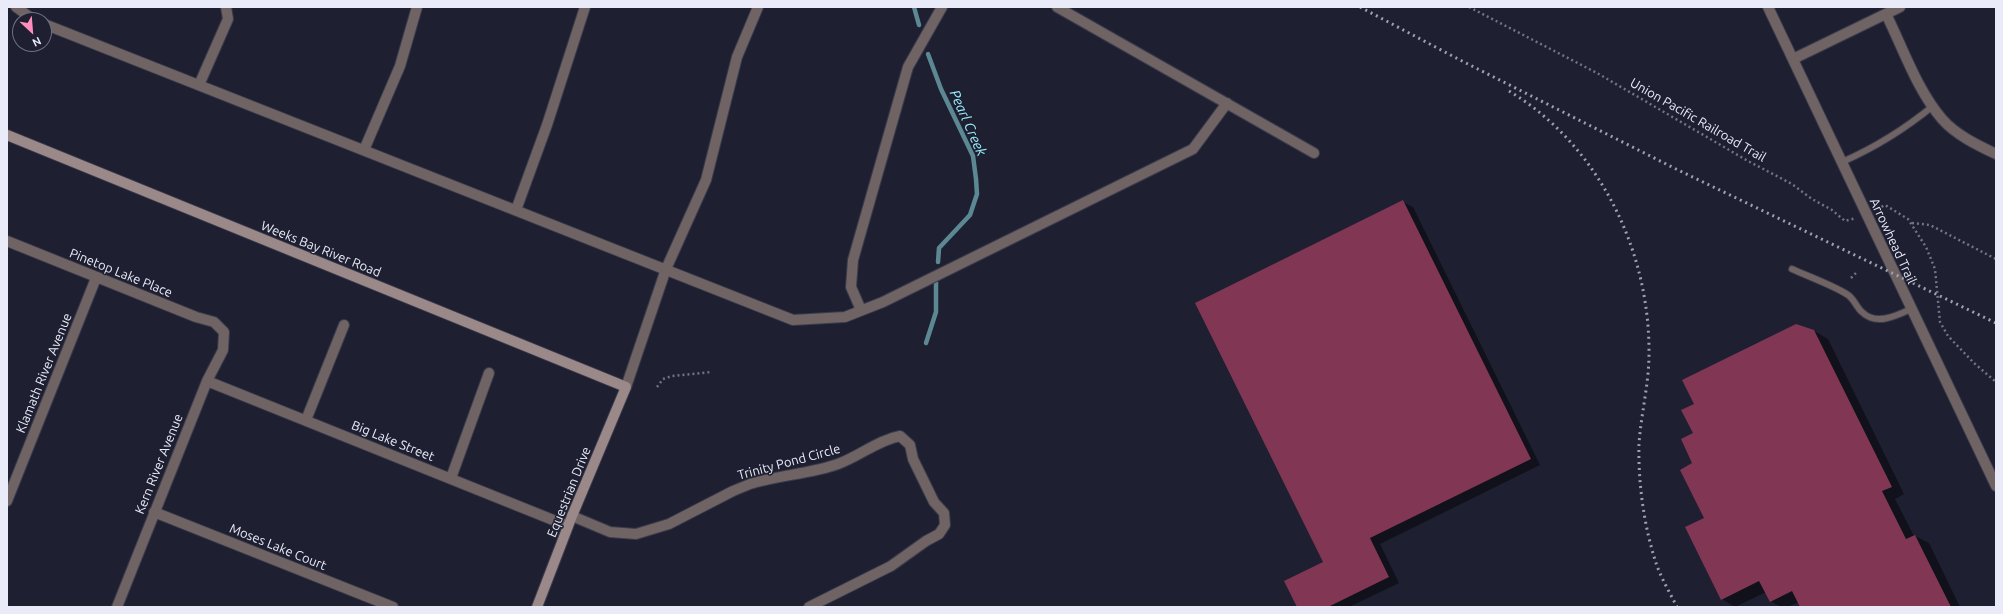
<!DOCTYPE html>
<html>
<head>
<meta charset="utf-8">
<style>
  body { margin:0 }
  #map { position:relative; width:2003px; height:614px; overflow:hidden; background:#1e2031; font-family:Ubuntu,sans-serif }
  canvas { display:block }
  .frame { position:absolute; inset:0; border:8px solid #e9ebf8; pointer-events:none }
  .north { position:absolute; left:12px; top:12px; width:40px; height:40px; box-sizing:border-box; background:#1e2031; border:1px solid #6f7181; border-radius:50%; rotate:154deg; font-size:11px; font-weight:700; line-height:16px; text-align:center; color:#e9ebf8 }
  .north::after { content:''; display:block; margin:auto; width:14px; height:18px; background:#fe8ebc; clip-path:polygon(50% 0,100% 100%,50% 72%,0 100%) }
</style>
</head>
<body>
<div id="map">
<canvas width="2003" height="614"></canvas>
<div class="frame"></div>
<div class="north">N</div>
</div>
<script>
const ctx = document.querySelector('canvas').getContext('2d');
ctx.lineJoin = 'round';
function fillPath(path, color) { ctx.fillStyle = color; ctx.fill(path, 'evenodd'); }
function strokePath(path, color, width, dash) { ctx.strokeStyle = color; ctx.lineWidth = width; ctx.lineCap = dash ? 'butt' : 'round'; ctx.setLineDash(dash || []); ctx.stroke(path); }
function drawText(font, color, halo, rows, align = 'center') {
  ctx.font = font + ' Ubuntu,sans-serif'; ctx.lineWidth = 3; ctx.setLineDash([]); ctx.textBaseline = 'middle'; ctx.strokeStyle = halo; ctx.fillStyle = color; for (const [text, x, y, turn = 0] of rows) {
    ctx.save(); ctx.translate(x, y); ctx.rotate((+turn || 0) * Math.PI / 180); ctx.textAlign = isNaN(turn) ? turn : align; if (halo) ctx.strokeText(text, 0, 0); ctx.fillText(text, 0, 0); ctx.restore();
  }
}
fillPath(new Path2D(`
  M1403,202L1413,207L1540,465L1380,544L1399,583L1349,607H1298L1324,562Z
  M1814,331L1828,339L1904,494L1895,499L1914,536H1915L1929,543L1960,607H1801L1799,602L1787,607H1781L1770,601L1766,592L1735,607L1722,599L1694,464L1695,404Z`), '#0007');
strokePath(new Path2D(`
  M914,7L919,25
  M928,54L941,89L973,156L976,179L977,194L970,215L939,248L938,262
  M926,343L936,312V277`), '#5c8894', 4.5);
fillPath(new Path2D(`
  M1403,200L1531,459L1370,538L1389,577L1328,607H1297L1284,581L1323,562L1195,303Z
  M1796,324L1814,330L1892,487L1882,491L1906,539L1915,535L1951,607H1800L1792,591L1770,602L1759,581L1721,600L1685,527L1704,518L1680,470L1692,463L1681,439L1693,433L1681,410L1694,404L1682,380Z`), '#813654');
const lane = new Path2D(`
  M1842,162C1874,148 1906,128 1933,106
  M1792,269C1807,276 1835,286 1848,295C1854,299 1857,308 1862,312C1876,326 1896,316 1911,309`);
const street = new Path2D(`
  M16,7L34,20
  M1057,7L1314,153
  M1768,7L1996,486
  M1886,14C1903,48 1917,90 1942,119C1956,135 1977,145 1996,154
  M44,24L793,320L845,317L883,302L1193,149L1227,103
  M1793,59L1900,7
  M199,85L228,19L226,7
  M364,150L400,66L417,7
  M516,210L547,125L585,7
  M7,241L196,317L214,322L224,332L223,350L207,381L117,607
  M861,310L851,287L853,260L908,67L942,7
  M207,381L568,526
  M626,387L666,269L706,180L737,57L758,7
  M306,420L344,325
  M451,478L489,373
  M7,501L96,278
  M154,512L393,607
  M572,516L610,532L636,534L669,524L733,491L750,484C779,475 810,474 838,464C860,456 878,440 900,436L910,445L913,459L934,502L944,513L945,525L939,534L926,541L891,566L809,607`);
const secondary = new Path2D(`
  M7,135L626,387L572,516L537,607`);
strokePath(lane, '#3a3c4d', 8);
strokePath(street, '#3a3c4d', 12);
strokePath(secondary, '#3a3c4d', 12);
strokePath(new Path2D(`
  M1469,7L1597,73L1748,161L1792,184L1812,199L1832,210L1845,221L1856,218
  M1877,209L1885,205L1908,219L1926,247L1935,269L1940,322L1948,336L1974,363L1996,382
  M1912,223L1930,225L1996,259
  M1851,278L1857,272
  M657,387L663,379L672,376L711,372`), '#727483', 2.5, [2, 3]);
strokePath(lane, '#6f6363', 6);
strokePath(street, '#6f6363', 10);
strokePath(secondary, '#9b8888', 10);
strokePath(new Path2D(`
  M1360,7L1460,60L1676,169L1996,323
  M1509,91C1599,145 1650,251 1649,354C1649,384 1641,414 1639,444C1638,483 1644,526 1656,563C1661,578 1670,593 1677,607`), '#9ea0ae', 3, [2, 4]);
drawText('13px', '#e9ebf8', '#1e2031', [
  ["Union Pacific Railroad Trail",1698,120,30],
  ["Arrowhead Trail",1893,241,65],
  ["Weeks Bay River Road",321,249,22],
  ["Pinetop Lake Place",121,273,22],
  ["Klamath River Avenue",44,373,-68],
  ["Big Lake Street",393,441,22],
  ["Trinity Pond Circle",789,462,-15],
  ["Kern River Avenue",159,464,-68],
  ["Equestrian Drive",569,492,-68],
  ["Moses Lake Court",278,547,22]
]);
drawText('italic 14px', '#9aedfc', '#1e2031', [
  ["Pearl Creek",968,123,66]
]);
</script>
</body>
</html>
